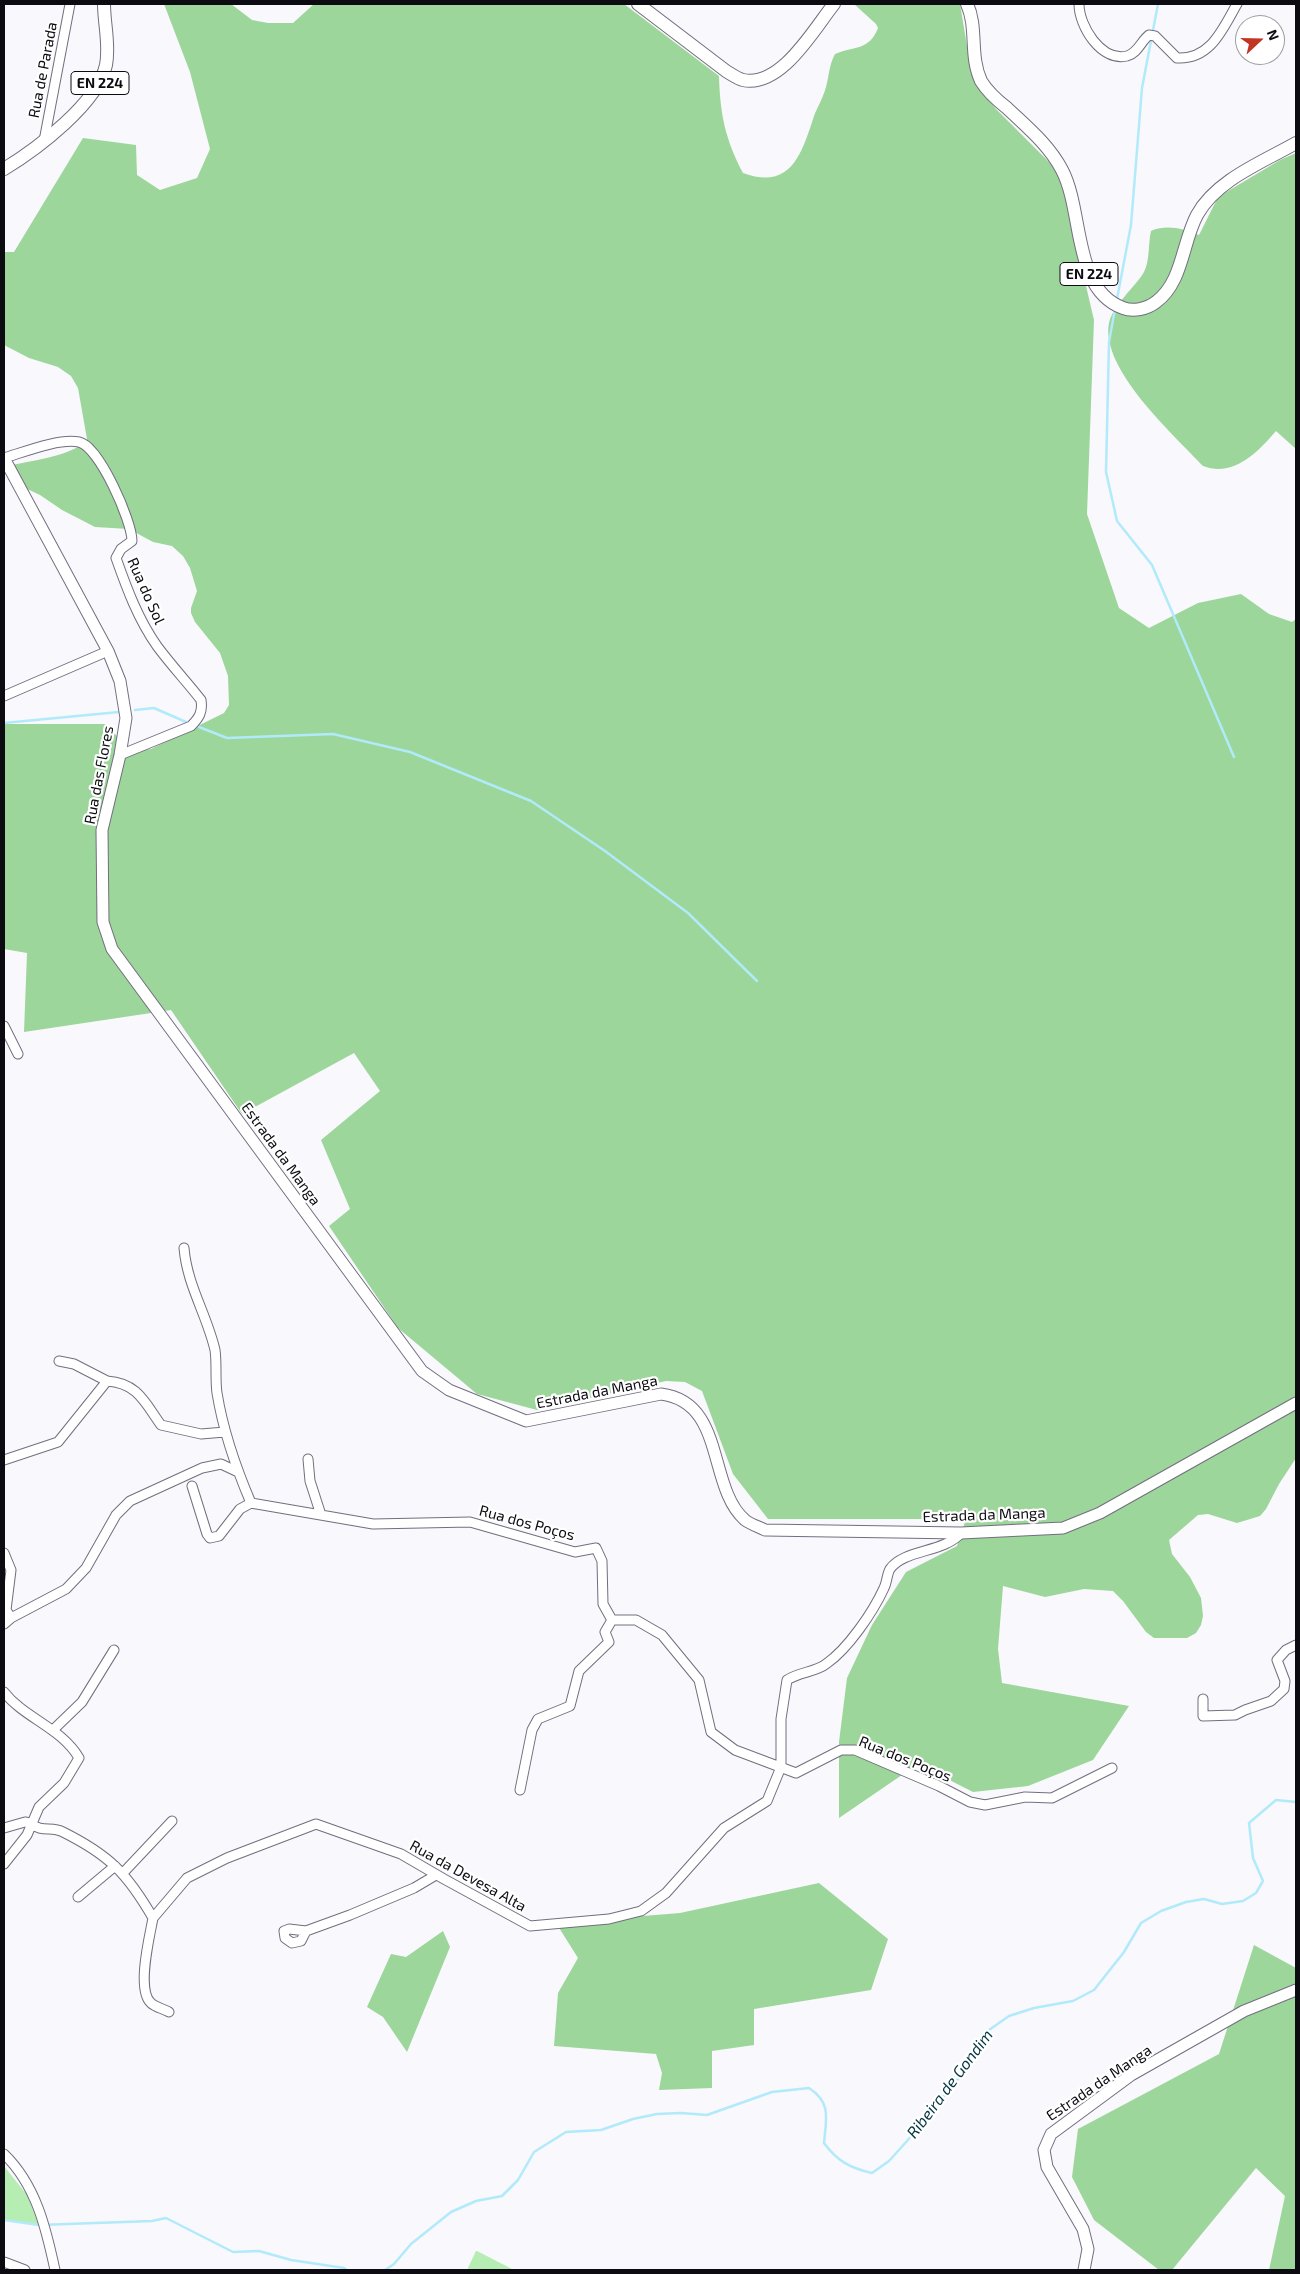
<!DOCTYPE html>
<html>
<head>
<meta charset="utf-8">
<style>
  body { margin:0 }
  #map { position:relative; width:1300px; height:2274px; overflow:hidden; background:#f9f8fc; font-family:"Exo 2",sans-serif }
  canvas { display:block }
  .frame { position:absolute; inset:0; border:5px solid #0d0b12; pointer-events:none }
  .north { position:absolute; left:1235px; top:15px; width:50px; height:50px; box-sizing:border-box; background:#fff; border:1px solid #9e9da0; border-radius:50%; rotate:69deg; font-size:14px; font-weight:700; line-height:20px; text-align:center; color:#0d0b12 }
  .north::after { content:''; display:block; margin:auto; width:18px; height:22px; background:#c23523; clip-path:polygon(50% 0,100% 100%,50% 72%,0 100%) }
</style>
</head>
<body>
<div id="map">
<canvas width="1300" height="2274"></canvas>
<div class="frame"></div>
<div class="north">N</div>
</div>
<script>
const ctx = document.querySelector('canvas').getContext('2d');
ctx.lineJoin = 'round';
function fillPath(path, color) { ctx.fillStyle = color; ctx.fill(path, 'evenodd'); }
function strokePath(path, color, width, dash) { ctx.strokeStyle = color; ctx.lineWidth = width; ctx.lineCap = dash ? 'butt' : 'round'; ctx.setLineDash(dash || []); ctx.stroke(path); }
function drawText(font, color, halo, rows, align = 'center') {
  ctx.font = font + ' "Exo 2",sans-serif'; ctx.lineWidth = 4.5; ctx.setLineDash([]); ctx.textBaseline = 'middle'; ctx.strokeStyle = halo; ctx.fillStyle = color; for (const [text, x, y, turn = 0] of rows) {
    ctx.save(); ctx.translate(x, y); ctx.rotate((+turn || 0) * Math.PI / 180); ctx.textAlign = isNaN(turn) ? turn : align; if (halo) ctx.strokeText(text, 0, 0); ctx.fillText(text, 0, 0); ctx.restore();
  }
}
fillPath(new Path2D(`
  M4,2166L27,2195L39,2225L4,2220Z
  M476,2251H477L514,2270H467Z`), '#b5edb3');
fillPath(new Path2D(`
  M164,4H231L252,20L268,23H293L314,4H624L719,76C720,113 725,139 743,173C791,191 802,153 814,116C818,106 823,98 826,87C829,76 829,65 835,54C854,46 869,51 878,28L876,24L854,4H960L969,58L983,94L996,109L1053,166L1062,184L1094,320L1087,514L1119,608L1149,628L1198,603L1241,594L1269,614L1292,622L1296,619V1458L1279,1484L1266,1509L1260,1516L1237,1523L1208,1514L1198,1515L1169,1540L1172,1554L1190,1577L1201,1598L1203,1616L1201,1625L1196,1633L1187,1638H1154L1146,1632L1123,1601L1113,1591L1084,1589L1045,1597L1003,1586L998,1649L1002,1683L1129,1706L1093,1760L1028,1786L973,1792L918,1764L839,1818V1742L847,1678L872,1625L906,1572L957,1546L966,1519H768L733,1474L702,1391L685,1382L666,1381L537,1410L477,1394L398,1328L329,1226L350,1209L321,1140L380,1091L354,1053L242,1114L171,1010L24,1032L27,953L4,949V724H105C122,739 125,753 151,749L224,713L229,705L228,676L220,653L195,622L191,613V608L197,591L190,568L183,556L172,546L153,542L129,529L95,527L62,510L40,495L23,487L12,465C30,461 77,455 87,439L78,388L71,376L58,367L29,358L4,345V252H14L83,138L136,145L137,175L160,190L197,178L210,149L190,72Z
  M1296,153V449L1276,431C1258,452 1233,478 1203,466C1174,435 1100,369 1109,323C1114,303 1134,289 1144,272C1150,261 1148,244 1151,231C1167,224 1184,229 1199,235L1218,197L1280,160Z
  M819,1883L888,1939L871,1990L754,2009V2045L712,2051V2088L659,2090L662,2073L656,2054L554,2046L558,1993L578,1958L556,1923L680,1913Z
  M443,1931L450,1947L407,2052L383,2017L367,2007L391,1954L406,1957Z
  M1254,1945L1296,1968V2270H1269L1285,2196L1256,2168L1172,2270H1159L1094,2220L1072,2177L1078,2129L1219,2054Z`), '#9cd69a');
strokePath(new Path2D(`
  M1117,299L1131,225L1142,88L1158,4
  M1115,309L1109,342L1106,472L1117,521L1152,565L1234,757
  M135,710L154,708L186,722
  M4,723L119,712
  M199,727L227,738L333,734L410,752L531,801L605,851L688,913L757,981
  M4,2220L39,2225L152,2221L166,2218L233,2252L259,2251L291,2260L344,2268L347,2270
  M385,2270L394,2264L411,2244L451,2212L476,2201L502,2196L518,2180L534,2152L566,2132L601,2130L633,2119L657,2114L681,2113L707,2115L772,2092L809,2088C832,2103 826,2119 824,2143C837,2161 850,2168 872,2173L889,2161L907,2141L958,2079L989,2030L1009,2016L1034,2008L1073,2001L1094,1990L1124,1952L1141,1923L1161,1911L1186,1902L1204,1899L1222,1904L1243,1901L1256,1893L1263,1881L1253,1858L1249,1823L1276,1800L1296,1802`), '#b1eafa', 2.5);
const street = new Path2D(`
  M1079,4C1079,26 1101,62 1127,56C1138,53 1141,41 1149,35L1155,36L1177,58C1211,60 1223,28 1237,4
  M44,141L70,4
  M4,458C24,452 59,438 79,442C99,446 132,521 132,541L121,549L116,558C127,589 138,619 157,646C171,665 187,682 201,700C203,712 199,718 191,726L120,755
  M4,696L108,651
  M4,1026L18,1054
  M184,1248C187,1285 207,1315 215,1350C217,1364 215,1379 217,1393C223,1430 236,1468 251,1503L373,1524L470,1522L575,1552L596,1548L602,1561L603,1604L612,1620H636L662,1635L699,1680L711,1732L735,1750L796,1773L841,1750H855L939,1786L970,1802L985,1805L1025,1797L1052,1798L1112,1768
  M59,1361L74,1364L107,1381
  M308,1459L310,1481L321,1515
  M4,1460L58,1442L107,1381C138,1383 145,1403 161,1425L201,1434L225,1432
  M192,1486L207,1534L210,1538L219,1536L240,1509L251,1503
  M4,1553L11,1570L6,1610L11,1618
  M4,1624L11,1618L66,1589L86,1568L116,1515L130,1501L202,1468L221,1464L238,1472
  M4,1692C24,1718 62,1728 79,1758L64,1783L39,1807L27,1835L4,1864
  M1203,1699V1716L1235,1715L1245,1710L1271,1701L1284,1689L1285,1681L1277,1660L1286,1650L1296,1645
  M53,1730L82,1702L114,1650
  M520,1790L532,1730L538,1719L570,1706L579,1671L609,1642L605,1632L612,1620
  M30,1823C42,1833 51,1826 63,1832C109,1855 127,1873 153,1918
  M4,1828L25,1822L30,1823
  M123,1873L172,1821
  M78,1897L115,1866
  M153,1918L187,1878L227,1858L316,1824L401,1854L444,1879L530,1926L609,1919L641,1911L666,1893L724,1828L767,1801L781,1767V1719L787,1680C799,1672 816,1672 826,1664C848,1649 873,1612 884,1588C887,1582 887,1574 890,1569C904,1549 944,1553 961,1533
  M153,1918C150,1935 136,1990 151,2003C155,2007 164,2009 169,2012
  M306,1931L301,1941L292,1943L285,1938L284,1931L289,1929L306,1931L350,1915L414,1888L436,1875
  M4,2154C36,2185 46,2228 55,2270
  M4,2262L25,2270`);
const secondary = new Path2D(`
  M4,458L108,651L120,681L126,718L120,755L102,830L103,922L112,949L422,1371L449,1390L526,1421L661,1394C726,1402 707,1487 745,1520C750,1524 759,1527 765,1530L961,1533L1063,1528L1100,1513L1296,1403
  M1084,2270L1088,2249L1083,2229L1047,2167L1044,2150L1051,2134L1131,2075L1244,2011L1296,1990`);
const primary = new Path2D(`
  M638,4L726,71C731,74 738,79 743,80C781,88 814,29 834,4
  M967,4C978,28 969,55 981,81C987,91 998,101 1007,108C1027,127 1049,145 1062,170C1084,212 1072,289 1123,308C1133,312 1147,309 1156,302C1183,282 1182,243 1197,215C1216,180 1263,162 1296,143
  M4,169C37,149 98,103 106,65C110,45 104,24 104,4`);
strokePath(street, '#736e7f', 11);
strokePath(secondary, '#736e7f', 13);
strokePath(primary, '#736e7f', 14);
strokePath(street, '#fff', 9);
strokePath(secondary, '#fff', 11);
strokePath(primary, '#fff', 12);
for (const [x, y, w] of [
  [100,83,58],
  [1089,274,58]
]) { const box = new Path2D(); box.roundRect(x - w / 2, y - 11.5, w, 23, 4); ctx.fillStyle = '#fff'; ctx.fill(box); strokePath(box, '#0d0b12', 1); }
drawText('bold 14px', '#0d0b12', null, [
  ["EN 224",100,83],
  ["EN 224",1089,274]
]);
drawText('15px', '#0d0b12', '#fff', [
  ["Rua de Parada",43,70,-79],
  ["Rua do Sol",146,591,66],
  ["Rua das Flores",99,775,-79],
  ["Estrada da Manga",281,1154,54],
  ["Estrada da Manga",597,1392,-11],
  ["Estrada da Manga",984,1515,-2],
  ["Rua dos Poços",527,1523,15],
  ["Rua dos Poços",905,1759,22],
  ["Rua da Devesa Alta",468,1876,29],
  ["Estrada da Manga",1099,2083,-34]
]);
drawText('italic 16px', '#033641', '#fff', [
  ["Ribeira de Gondim",950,2084,-53]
]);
</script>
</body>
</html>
